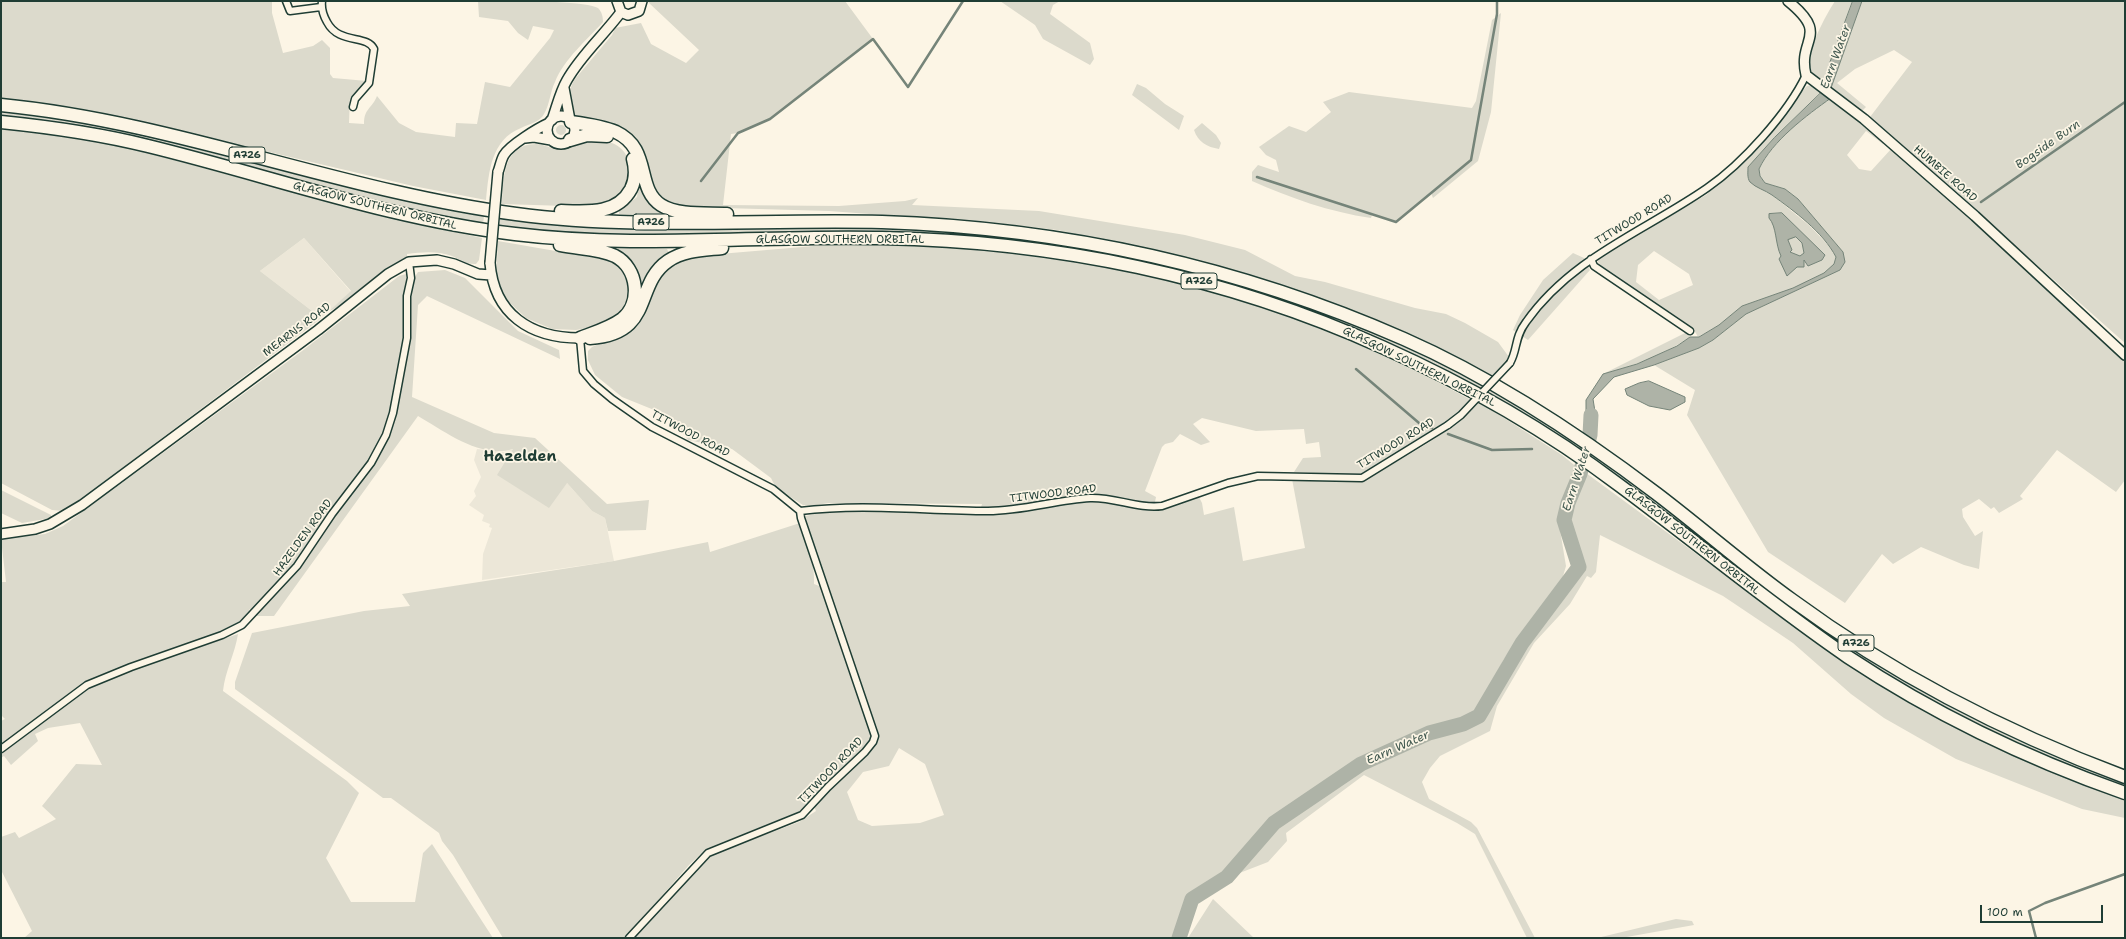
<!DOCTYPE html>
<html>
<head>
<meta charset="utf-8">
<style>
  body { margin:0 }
  #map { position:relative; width:2126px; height:939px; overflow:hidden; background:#fcf5e5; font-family:"Shantell Sans",sans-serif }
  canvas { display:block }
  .frame { position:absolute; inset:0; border:2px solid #1f3d34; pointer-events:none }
  .scale { position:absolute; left:1980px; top:905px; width:123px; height:18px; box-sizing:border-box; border:2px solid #1f3d34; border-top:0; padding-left:5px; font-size:12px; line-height:14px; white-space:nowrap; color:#1f3d34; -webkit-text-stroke:3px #fcf5e5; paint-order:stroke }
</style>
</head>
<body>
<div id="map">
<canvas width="2126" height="939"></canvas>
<div class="frame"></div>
<div class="scale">100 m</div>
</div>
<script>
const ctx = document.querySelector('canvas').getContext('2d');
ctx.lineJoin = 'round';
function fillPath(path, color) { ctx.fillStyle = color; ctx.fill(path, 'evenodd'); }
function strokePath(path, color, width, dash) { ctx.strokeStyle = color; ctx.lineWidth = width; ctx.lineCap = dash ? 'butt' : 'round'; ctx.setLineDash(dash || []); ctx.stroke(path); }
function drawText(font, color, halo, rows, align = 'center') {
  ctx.font = font + ' "Shantell Sans",sans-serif'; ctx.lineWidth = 3.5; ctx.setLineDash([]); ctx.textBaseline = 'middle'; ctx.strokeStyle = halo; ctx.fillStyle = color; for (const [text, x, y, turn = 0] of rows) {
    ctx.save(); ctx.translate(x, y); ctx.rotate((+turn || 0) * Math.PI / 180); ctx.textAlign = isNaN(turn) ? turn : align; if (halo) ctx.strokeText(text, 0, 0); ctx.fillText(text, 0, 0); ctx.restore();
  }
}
fillPath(new Path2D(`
  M304,238L351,292L319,320L316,314L260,271Z
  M477,449L504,452L514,449L567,483L592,511L605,518L614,561L482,580L483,554L492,528L489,527L490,524L482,521L484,515L469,505L476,496L474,491L481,477L474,460Z`), '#ece7d8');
fillPath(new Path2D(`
  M1,1H272V13L283,53L313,46L322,40L330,48V74L333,78L367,81L350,98L349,123L364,124C364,108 372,109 377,96L399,123L416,132L455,137L456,123L477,124L485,82L510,87L550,38L554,30L533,26L528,40L518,33L508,21L479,17L478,1C498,1 586,0 598,8C602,12 603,17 603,22C587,40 564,59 555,82C550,92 550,104 544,114C540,122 529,124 521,128C491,140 489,171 486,200L413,186L121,117L71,107L1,98Z
  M648,1H845L873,39L770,119L738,133L731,134L723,205L839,206L905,201L918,198L912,205L1039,211L1185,235L1245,250L1295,276L1325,282L1415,308L1446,314L1465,323L1498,342L1509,357L1491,379L1432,344L1277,285L1233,270L1108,241L1057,230L1006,224L829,211L689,207C648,200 651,185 640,150L575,117C567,106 568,89 575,79L612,35L615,28L641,23L651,44L686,63L699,50L649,3Z
  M1000,1H1060L1053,5L1050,14L1090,43L1094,59L1090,65L1043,39L1035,25Z
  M1835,1H1853L1830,62L1825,85C1819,81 1811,75 1810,67C1808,47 1825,17 1835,1Z
  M1862,1H2125V343L1870,117L1912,62L1894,50L1855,69L1837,83L1866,107L1862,111L1831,88Z
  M1501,13L1491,112L1478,161L1433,198L1431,193L1396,222L1372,215L1371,218C1330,212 1290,198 1252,181V172L1258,165L1279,172L1276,160L1266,155L1259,147L1289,126L1306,132L1331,112L1323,102L1349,92L1472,108L1476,101L1492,20Z
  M1137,84L1146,88L1165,104L1184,116L1179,130L1132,95Z
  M1813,85L1823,91L1774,138L1748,167V177L1750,182L1771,194L1810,226L1833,250L1836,257L1834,264L1824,273L1793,288L1742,306L1719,325L1698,337L1693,328L1601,266L1596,259L1706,195L1741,163L1790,109L1802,91L1807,86ZM1654,251L1689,274L1693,285L1659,300L1636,282L1638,265Z
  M1831,98L1884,142L1883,144L1866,131L1847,155L1859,169L1871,171L1892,148L1948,198L2125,361V480L2116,492L2057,450L2020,496L2023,499L1999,513L1994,507L1991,509L1979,499L1962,509L1963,517L1975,536L1983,531L1979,569L1964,565L1921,547L1893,564L1882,554L1845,603L1768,552L1687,415L1695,390L1654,365L1699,348L1713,340L1746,314L1840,270L1843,252L1798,199L1785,189L1765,183L1760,176L1759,169C1772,141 1807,115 1831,98Z
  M1,111C88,119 172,142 256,164C332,183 408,201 484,216L483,225C428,214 372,202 317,187C213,158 110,125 1,116Z
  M1202,123L1216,135L1221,143L1219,149C1207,147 1198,142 1194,130Z
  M556 130a5 5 0 1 1 10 0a5 5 0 1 1-10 0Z
  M1,128L66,135L118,145L381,216L482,238L479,260L476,264C467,265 460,259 452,256C437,251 423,252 407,254V257L384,270L345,303L328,312L351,291L304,238L260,271L316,314L319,320L73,505L63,511L52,510L1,483Z
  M588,140C596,140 605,140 612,143C644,156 627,201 597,207L502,204C503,179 503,144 536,144C546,144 553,151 563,150C572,149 579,143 588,140Z
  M639,182C643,199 654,210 671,216L619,214V211L637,197Z
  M500,219C627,234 754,224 881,228C1030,232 1178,258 1318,309C1375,330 1430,358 1484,386L1480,390C1307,288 1084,234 884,232C791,231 698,239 605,236C570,234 535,231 499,228Z
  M498,241L613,261L625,270L631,294L620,316L603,325L576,330L552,329L526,318L509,302L496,282Z
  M826,245C861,245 896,244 931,245C1120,252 1306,309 1471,400L1454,416L1361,475L1294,472L1303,458L1321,457L1319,442L1306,444L1304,429L1256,431L1202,418L1193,424L1210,442L1201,445L1180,434L1173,442L1165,444L1162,447L1145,491L1156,497L1154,507L1197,493L1202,503L1204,515L1234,507L1243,561L1305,548L1292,479L1357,482L1367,479C1405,456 1449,435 1479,402L1562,455L1579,469L1562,511L1560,530L1566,566L1561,583L1504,659L1474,715L1463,722V727L1478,719L1484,712L1524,644L1544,618L1558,605L1581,566L1568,521L1569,511L1586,473L1826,649L1885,687L1968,732L2047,771L2125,799V818L2082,809L1956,759L1884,718L1851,694L1793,643L1723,596L1600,535L1596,572L1591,578L1587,576L1570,604L1534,643L1497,706L1490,731L1440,756L1430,768L1422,782L1429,799L1471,822L1477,828L1535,938H1527L1475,834L1457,823L1364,775L1286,833L1287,841L1268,862L1237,874L1221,877L1191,895L1176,938H633L708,856L799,822L816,811L812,802L798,812L706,849L689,865L625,938H503L453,855L442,841L439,833L391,798H383L235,689V682L252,633L364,611L410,606L402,594L614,561L708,542L710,552L800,523C808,544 815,562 814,584L822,587L874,737L879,739L805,520L806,516L828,511L979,514L982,504L828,503L811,506L803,505L776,488L771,478L732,449L688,440L669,416L622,397L595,375L588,360V351L592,347L623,333L660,274L669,265L684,257ZM899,748L925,764L944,815L920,823L872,826L858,820L847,792L863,772L889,766Z
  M607,248L667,249L669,253C655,262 649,273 642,289C642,267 626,256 607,248Z
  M1573,253L1584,258L1590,270L1528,340L1513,330L1520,315L1543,280Z
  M445,270L465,278L518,331L559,350L560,359L427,296L418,305L412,397L494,433L535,438L607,504L649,500L646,530L608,531L605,518L592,511L567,483L549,508L497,475L513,449C480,459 446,432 418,416L274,616H257L249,609L251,620L239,628L163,655L167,658L238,634C235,654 225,671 223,691L347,781L359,793L326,858L351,902H415L423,853L432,844L493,938H24L32,931L1,870V837L15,832L19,838L56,819L42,806L76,764L102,765L80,723L48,728L35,734L38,741L11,765L4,756L1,758V721L5,719L1,715V582H6L1,539L45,534L63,526L302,351L399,276L406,274V291L418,272Z
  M1687,332L1690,337C1663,355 1634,366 1603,374Z
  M1491,390L1573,441L1571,444L1488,394Z
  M1603,463L1825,629L2125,781V786C2029,754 1938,708 1853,653C1765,596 1684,529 1602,465Z
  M1,490L51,515V518L22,523L1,513Z
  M1213,899L1254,938H1188Z
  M1676,919L1692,921L1694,925L1621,938H1597Z`), '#dcdacc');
const water = new Path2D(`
  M1853,1H1862L1831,88L1825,85L1830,62Z
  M1823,91L1831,98C1807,115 1772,141 1759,169L1760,176L1765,183L1785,189L1798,199L1843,252L1845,262L1840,270L1746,314L1713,340L1699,348L1654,365L1614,377L1593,399L1596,418L1594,438L1586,432V400L1603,374L1637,364L1677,346L1690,337H1699L1719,325L1742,306L1793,288L1824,273L1834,264L1836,257C1823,232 1794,211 1772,195C1765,190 1756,188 1750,182C1747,178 1748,172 1748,167L1774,138Z
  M1782,213L1825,255L1822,260L1808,266L1804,260V267H1797L1787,276L1779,259L1781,256C1775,244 1777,227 1769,218V214ZM1796,237L1802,243L1804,253L1800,256L1790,252L1792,250L1788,240Z
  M1649,381L1685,397V402L1670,410L1649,406L1627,395L1625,389L1639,383Z`);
fillPath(water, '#aeb3a7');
strokePath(water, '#758479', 1);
strokePath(new Path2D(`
  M1257,177L1396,222L1471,160L1497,14V1
  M701,181L738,133L770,119L873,39L908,87L963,1
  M1981,202L2125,102
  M1356,369L1419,423L1432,428
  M1448,434L1492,450L1532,449
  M2036,938L2029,911L2045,903L2125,874`), '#758479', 2.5);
strokePath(new Path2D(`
  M1179,938L1192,899L1227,877L1274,823L1361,764L1429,733L1463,724L1479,716L1522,643L1579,567L1564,520L1568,503L1580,474L1590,435L1591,415`), '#aeb3a7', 15);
const street = new Path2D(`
  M286,1L290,11L321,7
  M322,1C321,9 323,15 327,22C339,45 367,34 374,49L369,83L355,99L353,107
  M1591,259L1594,266L1690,331
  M580,338L583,371L594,384L612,399L652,427L773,489L800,511L801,518L875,736L873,742L865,752L828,787L802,815L708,853L629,938
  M1510,363C1518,349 1514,338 1526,322C1572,257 1645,231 1707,188C1742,164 1788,113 1806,75
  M800,511C863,503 925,511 988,511C1023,511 1056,500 1090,498C1115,497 1138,509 1162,506L1228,483L1258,476L1362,478L1448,425
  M1,749L87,685L131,667L222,635L242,625L297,566L332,514L371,463L386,435L393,413L407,338V296L411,278L409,262`);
const secondary = new Path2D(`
  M617,1L621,12L628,15L639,11L642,1
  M1788,1C1831,36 1797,38 1806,75L1864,119L1975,216L2125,355
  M564,88L570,120
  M547 130a14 14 0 1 1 28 0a14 14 0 1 1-28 0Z
  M552,120C557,106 560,92 567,80C581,55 604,35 621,12
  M525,138L534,137L551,140
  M498,172C500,167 501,160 504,155C510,145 538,128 549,123
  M490,263C494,314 530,338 580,338
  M1,534L35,529L50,524L82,505L318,330L388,274L409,262L437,260L454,264L478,274L491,275`);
const highway = new Path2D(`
  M1,105C176,122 341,191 516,214C637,230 760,219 882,222C1063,228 1238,266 1404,339C1495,379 1578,434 1657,494C1703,529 1746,567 1792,600C1894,675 2007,733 2125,777
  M1,122C50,127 100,134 148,146C271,176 389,219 515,234C637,249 759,235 882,238C1054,241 1225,276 1382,347C1465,384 1546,430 1619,485C1696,542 1769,603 1848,657C1934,714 2028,759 2125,793
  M571,122C586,124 602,126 616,132C652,149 635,188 661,205C678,216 707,213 727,214
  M570,140L587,135L607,136
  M561,211C587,212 617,215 631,189C636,179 636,170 633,159
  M560,245C578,249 598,248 615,256C638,268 642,303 622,319C610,328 593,333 580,338
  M590,338C655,334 633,285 668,261C684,250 704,250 722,248`);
strokePath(street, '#1f3d34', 9);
strokePath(secondary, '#1f3d34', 12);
strokePath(highway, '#1f3d34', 15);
strokePath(street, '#fcf5e5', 6);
strokePath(secondary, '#fcf5e5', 9);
strokePath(highway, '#fcf5e5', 12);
const streetBridge = new Path2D(`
  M1448,425L1461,415L1510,363`);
const secondaryBridge = new Path2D(`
  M490,263L498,172`);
strokePath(streetBridge, '#1f3d34', 9, []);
strokePath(secondaryBridge, '#1f3d34', 12, []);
strokePath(streetBridge, '#fcf5e5', 6);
strokePath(secondaryBridge, '#fcf5e5', 9);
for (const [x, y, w] of [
  [247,155,36],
  [651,222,36],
  [1199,281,36],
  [1856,643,36]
]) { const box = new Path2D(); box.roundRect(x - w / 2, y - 8, w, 16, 3); ctx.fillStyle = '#fcf5e5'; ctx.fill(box); strokePath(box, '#1f3d34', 1); }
drawText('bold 10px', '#1f3d34', null, [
  ["A726",247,155],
  ["A726",651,222],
  ["A726",1199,281],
  ["A726",1856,643]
]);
drawText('11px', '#1f3d34', '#fcf5e5', [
  ["HUMBIE ROAD",1945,174,41],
  ["GLASGOW SOUTHERN ORBITAL",375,206,14],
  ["TITWOOD ROAD",1634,220,-31],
  ["GLASGOW SOUTHERN ORBITAL",840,240],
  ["MEARNS ROAD",297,330,-37],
  ["GLASGOW SOUTHERN ORBITAL",1419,367,26],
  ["TITWOOD ROAD",690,434,28],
  ["TITWOOD ROAD",1396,444,-31],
  ["TITWOOD ROAD",1053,494,-7],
  ["HAZELDEN ROAD",303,538,-54],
  ["GLASGOW SOUTHERN ORBITAL",1692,541,38],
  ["TITWOOD ROAD",831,771,-46]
]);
drawText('italic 12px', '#435a51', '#fcf5e5', [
  ["Earn Water",1836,57,-70],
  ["Bogside Burn",2048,145,-35],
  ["Earn Water",1577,479,-72],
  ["Earn Water",1398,748,-24]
]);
drawText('bold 15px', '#1f3d34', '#fcf5e5', [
  ["Hazelden",520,457]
]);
</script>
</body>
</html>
